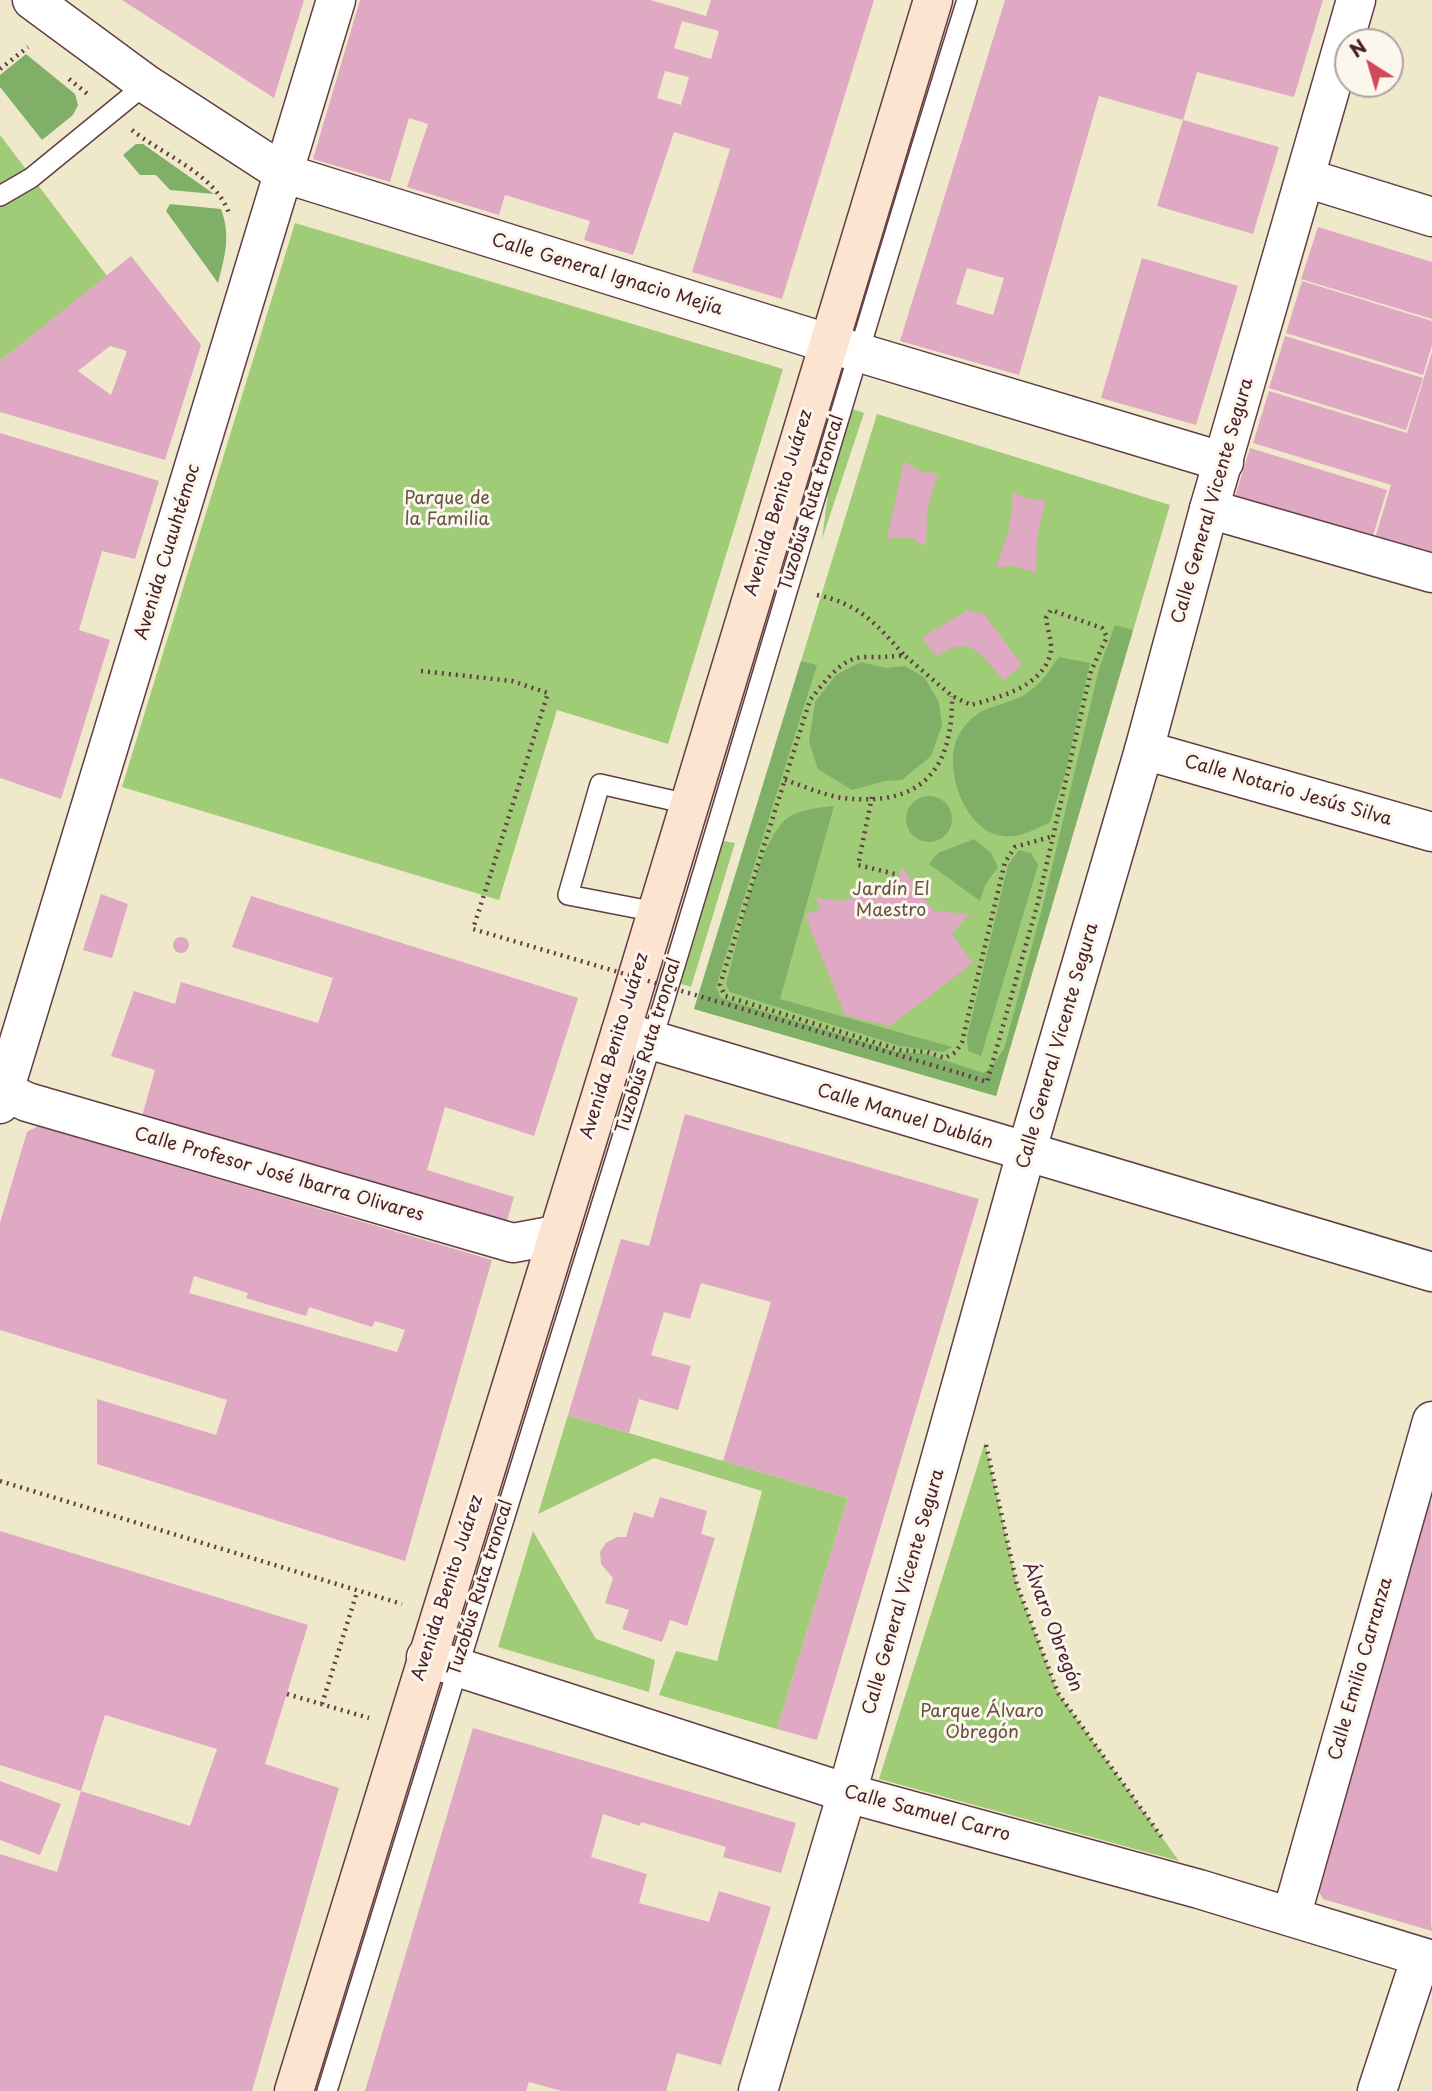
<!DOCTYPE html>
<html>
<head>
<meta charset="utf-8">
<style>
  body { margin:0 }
  #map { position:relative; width:1432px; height:2091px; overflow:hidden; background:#efe8cb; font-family:"Playpen Sans",sans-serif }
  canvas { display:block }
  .north { position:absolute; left:1334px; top:28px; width:70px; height:70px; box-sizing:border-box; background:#fbf7ec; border:2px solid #b4a19f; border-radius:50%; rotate:323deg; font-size:19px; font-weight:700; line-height:28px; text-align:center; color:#4a1f2b }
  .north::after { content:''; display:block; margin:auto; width:24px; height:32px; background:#d1495b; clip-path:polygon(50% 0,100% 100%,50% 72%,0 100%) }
</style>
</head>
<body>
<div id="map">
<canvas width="1432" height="2091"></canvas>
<div class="north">N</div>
</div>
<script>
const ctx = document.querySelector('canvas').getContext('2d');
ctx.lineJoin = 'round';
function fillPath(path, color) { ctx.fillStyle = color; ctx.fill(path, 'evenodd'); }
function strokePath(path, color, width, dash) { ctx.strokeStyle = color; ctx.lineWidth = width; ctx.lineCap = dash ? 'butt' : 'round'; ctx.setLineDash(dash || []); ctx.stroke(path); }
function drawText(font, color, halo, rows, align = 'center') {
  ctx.font = font + ' "Playpen Sans",sans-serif'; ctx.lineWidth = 6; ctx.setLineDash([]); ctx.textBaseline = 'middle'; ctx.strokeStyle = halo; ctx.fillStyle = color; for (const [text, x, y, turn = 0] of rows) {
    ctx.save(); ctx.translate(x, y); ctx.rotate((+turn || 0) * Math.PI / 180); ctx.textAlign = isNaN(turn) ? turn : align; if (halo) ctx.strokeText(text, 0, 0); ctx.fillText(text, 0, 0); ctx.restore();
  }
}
fillPath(new Path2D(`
  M0,135L107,276L0,361Z
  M295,223L783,369L668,744L557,710L499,900L122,787Z
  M847,407L864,413L822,539L834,448Z
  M877,414L1170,505L996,1096L694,1009Z
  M724,841L735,843L691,987L675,982L703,890Z
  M568,1415L848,1498L777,1729L659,1695L676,1651L717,1661L762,1491L654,1458L538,1514Z
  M985,1442L1017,1585L1058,1693L1179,1861L879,1779Z
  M533,1531L596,1639L655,1660L649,1692L498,1647Z`), '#a0cb77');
fillPath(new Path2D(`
  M26,54L75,94L78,105L73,115L42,140L0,87V75Z
  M136,144H143L214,194L170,190L156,175H140L123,155Z
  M170,204L221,209C231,236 225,256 218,283L166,211Z
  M1115,625L1133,630L996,1096L694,1009L801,661L817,665L716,987L721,998L897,1052L926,1054L983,1073L991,1068L1004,1049L1043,905L1099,669Z
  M1059,657L1090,663L1065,774L1050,822C1036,829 1020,838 1004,836C965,834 940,764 960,733C977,706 993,709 1018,698C1037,690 1047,674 1059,657Z
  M861,662L886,668L905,666L924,677L939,702L942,725L931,756L902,780L885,781L852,790L818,769L809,742L815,702L836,675Z
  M906 819a23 23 0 1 1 46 0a23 23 0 1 1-46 0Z
  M834,806L780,999L952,1047L943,1052L899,1046L730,992L726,984C738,943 755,852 783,822C796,809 817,808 834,806Z
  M974,839L991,853L998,867L985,885L980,901L929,864L938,853Z
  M1019,850L1031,853L1038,865L981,1056L968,1051L967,1037L1008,865Z`), '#80af68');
fillPath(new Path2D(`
  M122,0H304L274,98Z
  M360,0H650L706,16L711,0H874L782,299L692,272L730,149L674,132L633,255L584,240L590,221L505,195L499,215L407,187L428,124L409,118L390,182L313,159ZM682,21L719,31L711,59L674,48ZM665,71L689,77L681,105L657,98Z
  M1005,0H1323L1294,97L1197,72L1183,120L1099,96L1019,375L900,341ZM967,268L1004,278L993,315L956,304Z
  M1183,120L1279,147L1253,234L1157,206Z
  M1318,227L1432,262V319L1301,279Z
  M131,256L201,345L165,460L0,412V361ZM110,346L127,351L111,395L78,371Z
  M1142,258L1238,286L1196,425L1101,398Z
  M1302,281L1432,321V345L1423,375L1286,333Z
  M1285,336L1423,378L1406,430L1269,388Z
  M1432,352V562L1373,545L1391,485L1253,443L1269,391L1407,433Z
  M0,433L159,481L135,559L102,551L79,630L110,640L61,799L0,778Z
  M1250,448L1387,490L1371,542L1234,500Z
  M904,461L921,472L938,473L927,510L926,546L909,537L887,539Z
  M1013,492L1028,499L1046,500L1037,536L1036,573L1015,566L996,567L1009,530Z
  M968,610L984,614L1022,665L1003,680L982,655L969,646L954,647L936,656L922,637Z
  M901,866L934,911L969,914L952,934L973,963L890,1026L845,1015L805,915L820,909L816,898L843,901L899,880Z
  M101,894L128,904L112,958L83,950Z
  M251,896L578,998L534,1136L445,1107L427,1170L514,1197L505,1227L141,1120L155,1070L111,1056L134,991L175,1004L181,982L318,1023L333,978L232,947Z
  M173 945a8 8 0 1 1 16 0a8 8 0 1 1-16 0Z
  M685,1114L979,1199L817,1740L777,1729L848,1498L723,1461L771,1302L701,1283L690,1319L664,1312L651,1355L691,1366L678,1410L639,1399L629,1433L568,1415L621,1239L649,1246Z
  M38,1126L492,1260L405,1561L97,1464V1399L216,1435L227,1400L0,1330V1223L27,1132ZM194,1276L248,1293L246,1298L306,1316L309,1307L372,1327L375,1321L405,1330L397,1352L189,1293Z
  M660,1497L707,1511L701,1534L715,1538L687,1626L670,1620L662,1642L622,1629L629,1610L605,1603L613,1578L601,1564L600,1552L606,1543L617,1537H626L634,1512L653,1518Z
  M1431,1499V1924L1432,1931L1323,1899L1314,1882Z
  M0,1531L308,1625L265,1764L339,1788L252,2091H0V1854L57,1872L81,1791L0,1765ZM105,1715L217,1749L190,1826L81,1791Z
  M473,1728L796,1823L781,1873L723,1857L726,1847L641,1822L640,1826L603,1814L591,1857L647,1874L639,1903L709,1922L719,1891L771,1907L721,2065L677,2053L666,2091H562L529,2082L526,2091H365Z
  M0,1781L61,1804L40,1855L0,1840Z`), '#dfa9c3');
const service = new Path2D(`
  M0,196L31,178L146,84
  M656,912L568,895L600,784L688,804
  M327,2091C434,1740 545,1391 652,1041C758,694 858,346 967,0`);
const minor = new Path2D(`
  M32,0L146,84L283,173L827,343L1224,462
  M1306,178L1432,217
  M1209,509L1432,573
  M1144,750L1432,832
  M4,1091L27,1102L513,1243L556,1235
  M0,1104L336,0
  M426,1657L847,1793L1199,1889L1432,1960
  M1291,1917L1432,1421
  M1377,2091L1421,1957`);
const tertiary = new Path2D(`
  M621,1031L1432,1272
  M758,2091L847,1793L1026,1153L1144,750L1209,509L1356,0`);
const secondary = new Path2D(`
  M294,2091L621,1031L933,0`);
strokePath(service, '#633d43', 22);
strokePath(minor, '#633d43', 41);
strokePath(tertiary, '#633d43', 41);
strokePath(secondary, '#633d43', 41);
strokePath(new Path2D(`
  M0,69L28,47
  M69,79L90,96
  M132,130C164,156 214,173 229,213
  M817,595C860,604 876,624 904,655
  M421,671L512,681L548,693L490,876
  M785,780C803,786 824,795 842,798C921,807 953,771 952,696
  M872,797L858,865L895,874
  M962,1074L987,1082L1037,906L1091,671L1107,637L1102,628L1051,610L1046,618C1047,627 1052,642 1051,651C1044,687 999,697 971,705L952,696L904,655C890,657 879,657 865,657C841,657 824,683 810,700L720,985L725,996L900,1050L927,1052L945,1058L956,1052L962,1042L1005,862L1015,847L1050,837
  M986,1445L1017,1585L1058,1693L1163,1839
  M0,1481L402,1604
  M287,1694L369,1718
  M322,1704L357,1592`), '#633d43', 4.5, [2, 5]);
strokePath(service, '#fff', 19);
strokePath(minor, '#fff', 38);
strokePath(tertiary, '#fff', 38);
strokePath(secondary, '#fde4d1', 38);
strokePath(new Path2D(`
  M490,876L473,929L962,1074`), '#633d43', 4.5, [2, 5]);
drawText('18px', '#4a1f2b', '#fbf7ec', [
  ["Calle General Ignacio Mejía",607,275,17],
  ["Calle General Vicente Segura",1213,501,-74],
  ["Avenida Benito Juárez",779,503,-73],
  ["Tuzobús Ruta troncal",812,503,-73],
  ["Avenida Cuauhtémoc",168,552,-73],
  ["Calle Notario Jesús Silva",1288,791,16],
  ["Avenida Benito Juárez",615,1046,-73],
  ["Tuzobús Ruta troncal",649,1046,-73],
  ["Calle General Vicente Segura",1058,1046,-74],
  ["Calle Manuel Dublán",905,1117,17],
  ["Calle Profesor José Ibarra Olivares",279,1175,16],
  ["Avenida Benito Juárez",448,1588,-72],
  ["Tuzobús Ruta troncal",481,1588,-73],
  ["Calle General Vicente Segura",904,1592,-74],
  ["Álvaro Obregón",1052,1627,69],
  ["Calle Emilio Carranza",1361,1669,-74],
  ["Calle Samuel Carro",927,1814,15]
]);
drawText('18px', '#645342', '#fbf7ec', [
  ["Parque de",447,499],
  ["la Familia",447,520],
  ["Jardín El",891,890],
  ["Maestro",891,911],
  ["Parque Álvaro",982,1712],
  ["Obregón",982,1733]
]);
</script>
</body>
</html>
